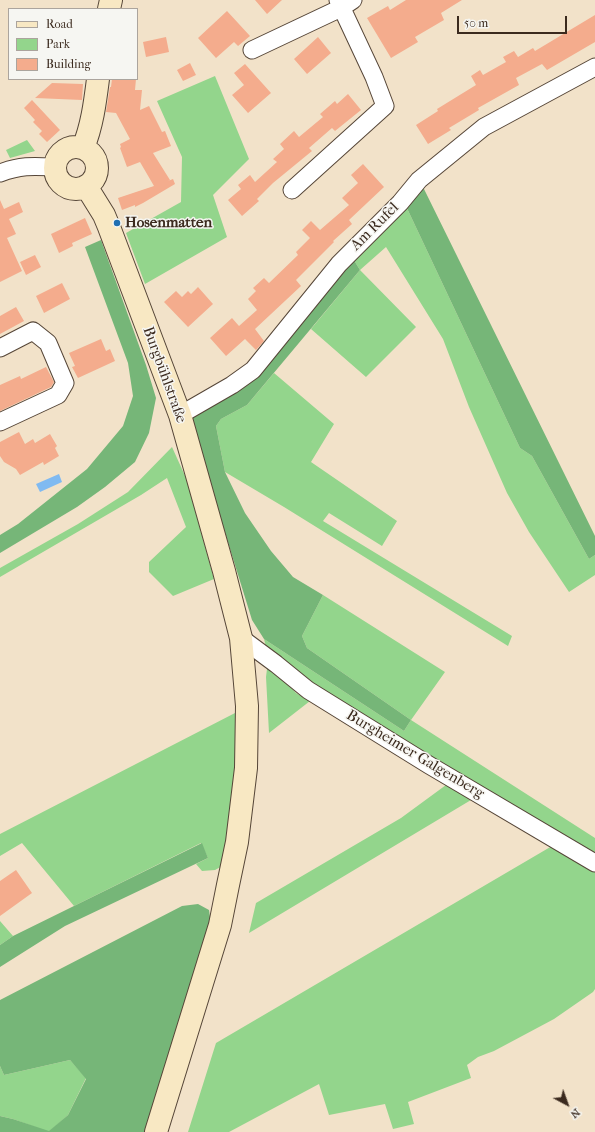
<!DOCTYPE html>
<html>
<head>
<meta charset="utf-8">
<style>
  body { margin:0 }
  #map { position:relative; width:595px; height:1132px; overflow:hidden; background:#f2e2c9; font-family:"IM FELL French Canon",serif }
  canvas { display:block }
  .legend { position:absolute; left:8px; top:8px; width:130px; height:72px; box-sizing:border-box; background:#f6f6f2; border:1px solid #aba49d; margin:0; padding:5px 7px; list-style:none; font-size:12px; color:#3b2a1e }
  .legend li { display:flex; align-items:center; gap:8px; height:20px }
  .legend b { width:20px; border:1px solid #aba49d }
  .north { position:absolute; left:547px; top:1084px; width:40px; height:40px; -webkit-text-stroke:3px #f6f6f2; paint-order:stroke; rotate:139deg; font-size:11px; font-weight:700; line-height:16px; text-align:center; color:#3b2a1e }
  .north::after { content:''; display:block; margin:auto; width:14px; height:18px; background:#3b2a1e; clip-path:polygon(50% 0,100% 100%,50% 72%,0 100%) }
  .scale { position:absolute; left:457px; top:16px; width:110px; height:18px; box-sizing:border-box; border:2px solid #3b2a1e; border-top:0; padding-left:5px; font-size:12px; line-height:14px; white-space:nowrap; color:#3b2a1e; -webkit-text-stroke:3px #f6f6f2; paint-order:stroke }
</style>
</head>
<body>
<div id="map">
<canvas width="595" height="1132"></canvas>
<ul class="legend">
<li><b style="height:5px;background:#f8e8c3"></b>Road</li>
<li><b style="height:11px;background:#93d58c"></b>Park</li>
<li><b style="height:11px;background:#f4ac8d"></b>Building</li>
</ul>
<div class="north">N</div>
<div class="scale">50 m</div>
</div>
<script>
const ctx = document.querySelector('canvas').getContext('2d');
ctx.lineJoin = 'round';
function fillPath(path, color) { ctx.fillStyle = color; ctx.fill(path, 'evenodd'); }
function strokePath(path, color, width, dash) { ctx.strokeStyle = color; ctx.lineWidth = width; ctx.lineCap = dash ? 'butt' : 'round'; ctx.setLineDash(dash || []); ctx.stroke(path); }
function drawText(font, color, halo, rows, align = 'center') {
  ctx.font = font + ' "IM FELL French Canon",serif'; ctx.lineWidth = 3; ctx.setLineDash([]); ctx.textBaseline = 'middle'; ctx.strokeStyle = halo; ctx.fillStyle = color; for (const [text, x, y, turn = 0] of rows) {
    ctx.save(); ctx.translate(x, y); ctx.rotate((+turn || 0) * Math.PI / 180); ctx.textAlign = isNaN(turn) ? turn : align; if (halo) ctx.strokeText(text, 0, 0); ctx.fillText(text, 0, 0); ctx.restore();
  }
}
fillPath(new Path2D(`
  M215,76L249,159L213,195L227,237L145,284L126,233L181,202L182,157L157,101Z
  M27,140L35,151L10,158L6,150Z
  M405,204L520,448L532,456L589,559L595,555V575L569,592L529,532L507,493L469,407L443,339L386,247L360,270L416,327L366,377L311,329L360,270L352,257Z
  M274,373L334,424L311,462L397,521L382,546L329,513L323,521L512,636L508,646L284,507L225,472L216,426L221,419L247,405Z
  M172,447L186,478L214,579L173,596L149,572V562L186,527L167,478L141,495L0,577V568L78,524L128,492Z
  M323,595L445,672L411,720L595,838V858L338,703L266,647L264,639L404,731L411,720L307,648L302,636Z
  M274,668L278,672L296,693L310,701L269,733L266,677L267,669Z
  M235,713L237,775L226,864L215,870L202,871L196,864L208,858L201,843L74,906L22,843L0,856V834Z
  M446,785L471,800L249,933L256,903L401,818Z
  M552,846L595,870V989L593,992L554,1019L494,1051L478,1057L467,1065L471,1078L408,1102L414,1124L393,1129L385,1104L329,1115L319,1084L229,1132H188L216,1043Z
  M0,921L13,936L0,945Z
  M70,1060L86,1078L68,1115L49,1132L13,1119L0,1116V1066L4,1075Z`), '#93d58c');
fillPath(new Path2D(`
  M423,187L595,536V555L589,559L532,456L520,448L405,204Z
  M101,240L146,365L156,398L149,433L135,462L105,487L77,507L0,553V535L18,524L87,469L123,426L133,396L128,363L85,247Z
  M352,257L360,270L247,405L221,419L216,426L225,472L245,513L271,551L293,577L323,595L302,636L307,648L411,720L404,731L264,639L252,620L189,416L253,377Z
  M202,843L208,858L65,926L0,967V945L13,936Z
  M198,904L209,910L210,917L209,931L146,1132H0V1116L13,1119L49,1131L68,1115L86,1079L70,1060L4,1075L0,1066V1000L182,906Z`), '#76b678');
fillPath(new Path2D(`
  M59,474L62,482L40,492L36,484Z`), '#80baf1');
fillPath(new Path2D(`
  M255,0H282L267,14Z
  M406,0H462L441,13L444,20L415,37L418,42L391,58L367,18L388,6L390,10Z
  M227,11L250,36L238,46L234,42L216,58L198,38Z
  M595,15V42L547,70L542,64L516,78L519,85L478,108L479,110L449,128L451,130L428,144L416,125L438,111L437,109L476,85L471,76L480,70L483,75L506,62L503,57L514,51L518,57L533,48L535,51Z
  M166,37L169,52L146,57L143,42Z
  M318,37L331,53L307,74L294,59Z
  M190,63L196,75L183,81L177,70Z
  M245,64L271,93L248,113L232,95L244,85L234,73Z
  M112,79H136L135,90H142L140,110L149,106L162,132L165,131L171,146L153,153L170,180L168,181L173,179L175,184L143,203L135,207V205L122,210L118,198L154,186L140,162L127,167L120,148L121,147L120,144L130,139L116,113L106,112L110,87H111Z
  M52,83L83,84L82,100L35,98Z
  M348,94L361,110L335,131L332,128L309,148L312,151L273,183L257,199L259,201L242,216L228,200L241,189L238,185L250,175L255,182L277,162L273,159L284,149L280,144L294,131L299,137L323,117L320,114L335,101L337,104Z
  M32,100L60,130L47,142L39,134L42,131L33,122L35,120L24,108Z
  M363,164L384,187L349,220L352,224L333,241L334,242L296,280L301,286L255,329L264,341L256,350L245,339L226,356L210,338L232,318L239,326L257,310L248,299L256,291L253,288L264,278L269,283L298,255L296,252L310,238L302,230L311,221L320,230L349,205L342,198L358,183L351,175Z
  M0,200L4,209L19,202L23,212L9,219L16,234L7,238L22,271L0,282Z
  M85,218L92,234L72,243L73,246L59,253L51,234Z
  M35,255L41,267L26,275L20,262Z
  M62,283L70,299L44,313L36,296Z
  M198,287L213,304L188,327L164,302L176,291L182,297L188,291L191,294Z
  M16,307L24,321L0,334V316Z
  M101,339L106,351L110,349L115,361L78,378L72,367L75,366L69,353Z
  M46,367L54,382L51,387L0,411V385L20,376L21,379Z
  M19,432L25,444L33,439L35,443L50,434L57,446L55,448L59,456L44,465L43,462L20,475L16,469L4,462L0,456V442Z
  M16,870L32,893L0,916V881Z`), '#f4ac8d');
const street = new Path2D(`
  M252,50L341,8L353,0
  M0,173C21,165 33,166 54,167
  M292,190L385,106L374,77L338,0
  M0,348L33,331L48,343L65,383L58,395L0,422
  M180,415L232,385L253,370L339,264L400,203L419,180L484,127L595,67
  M241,638L276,664L308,690L429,765L595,863`);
const secondary = new Path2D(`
  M109,9L111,0
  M55 168a21 21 0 1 1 42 0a21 21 0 1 1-42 0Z
  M83,148C92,126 95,103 98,79
  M86,186L104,215L109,227L180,415L224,571L241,638L247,706L246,768L237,842L228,885L220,925L156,1132`);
strokePath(street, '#564638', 19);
strokePath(secondary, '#564638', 24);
strokePath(street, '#fff', 17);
strokePath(secondary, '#f8e8c3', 22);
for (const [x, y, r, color] of [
  [117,223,4,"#1f6fb2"]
]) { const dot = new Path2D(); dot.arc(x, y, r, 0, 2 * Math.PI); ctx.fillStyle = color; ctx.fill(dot); strokePath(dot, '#f6f6f2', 1.5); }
drawText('bold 15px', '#3b2a1e', '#f6f6f2', [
  ["Hosenmatten",125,223]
], 'left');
drawText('15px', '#3b2a1e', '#f6f6f2', [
  ["Am Rufel",375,227,-45],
  ["Burgbühlstraße",164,375,70],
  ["Burgheimer Galgenberg",415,755,31]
]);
</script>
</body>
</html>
